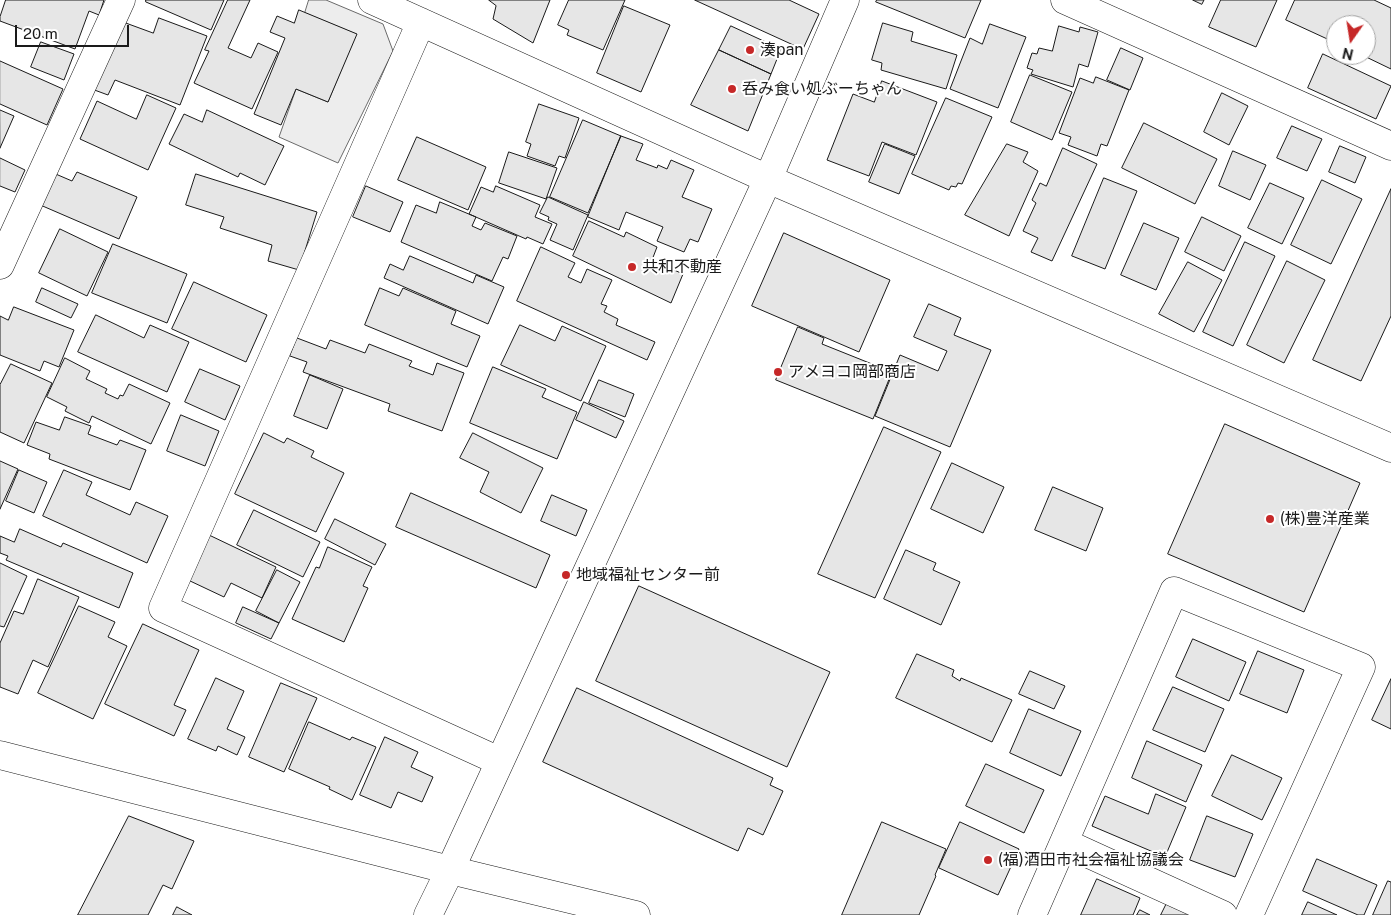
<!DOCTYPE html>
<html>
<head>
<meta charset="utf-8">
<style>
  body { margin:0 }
  #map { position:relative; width:1391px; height:915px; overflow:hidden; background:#fff; font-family:"Public Sans",sans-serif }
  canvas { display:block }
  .north { position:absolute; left:1326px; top:15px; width:50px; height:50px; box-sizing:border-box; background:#fff; border:1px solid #a3a3a3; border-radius:50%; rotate:193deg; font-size:14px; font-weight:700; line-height:20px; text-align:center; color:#1a1a1a }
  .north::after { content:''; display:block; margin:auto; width:18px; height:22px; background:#c62828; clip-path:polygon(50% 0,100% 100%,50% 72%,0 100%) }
  .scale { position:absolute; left:15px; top:25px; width:114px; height:22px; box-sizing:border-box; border:2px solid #1a1a1a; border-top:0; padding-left:6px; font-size:15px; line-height:18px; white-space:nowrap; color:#1a1a1a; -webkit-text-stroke:4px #fff; paint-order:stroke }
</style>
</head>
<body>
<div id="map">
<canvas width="1391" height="915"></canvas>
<div class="north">N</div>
<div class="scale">20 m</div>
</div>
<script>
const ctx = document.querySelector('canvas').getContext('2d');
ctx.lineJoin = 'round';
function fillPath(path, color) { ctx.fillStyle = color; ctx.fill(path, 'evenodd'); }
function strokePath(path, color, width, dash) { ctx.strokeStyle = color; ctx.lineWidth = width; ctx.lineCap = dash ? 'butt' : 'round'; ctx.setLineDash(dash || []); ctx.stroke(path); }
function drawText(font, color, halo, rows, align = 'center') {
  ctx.font = font + ' "Public Sans","Noto Sans JP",sans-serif'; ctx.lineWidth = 4; ctx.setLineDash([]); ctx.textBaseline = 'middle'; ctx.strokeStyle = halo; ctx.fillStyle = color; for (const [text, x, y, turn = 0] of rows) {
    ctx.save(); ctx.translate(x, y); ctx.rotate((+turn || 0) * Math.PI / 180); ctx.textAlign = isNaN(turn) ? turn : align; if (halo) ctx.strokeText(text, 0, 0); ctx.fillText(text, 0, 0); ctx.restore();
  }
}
const parking = new Path2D(`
  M309,0H326L383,24L393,51L338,163L279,137L296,89L328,102L356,34L305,13Z`);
fillPath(parking, '#ededed');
strokePath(parking, '#6a6a6a', 1);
const building = new Path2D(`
  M6,0H104L99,15L89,11L75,49L0,21V17Z
  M146,0H224L211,30L146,2Z
  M228,0H250L228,48L251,58L258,43L278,52L252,109L194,83L209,51L205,50Z
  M489,0H550L533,43L493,19L496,6Z
  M569,0H625L603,50L567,35L569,30L558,25Z
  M695,0H789L819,14L803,49Z
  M877,0H981L965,38L876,2Z
  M1193,0H1204L1202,4Z
  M1221,0H1277L1256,47L1209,27Z
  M1295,0H1374L1391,8V69L1362,55H1366V25H1336V43L1286,20Z
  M624,6L670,25L641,92L597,73Z
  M299,10L357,34L328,102L296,89L281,125L254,114L285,38L270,32L277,16L294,23Z
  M159,18L207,36L180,105L115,80L108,95L89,88L123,22L153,33Z
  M883,23L913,32L911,41L957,55L946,89L881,70L882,63L872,60Z
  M990,24L1026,37L998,108L950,89L970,38L982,44Z
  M731,26L781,49L771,74L719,50Z
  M1059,26L1079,32L1080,27L1098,32L1088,67L1079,64L1073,87L1031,74L1033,70L1027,68L1032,53L1037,54L1039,48L1052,51Z
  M41,42L74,54L64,80L31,67Z
  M1121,48L1143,58L1130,90L1107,80Z
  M719,50L771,74L748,131L691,105Z
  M1323,54L1391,86L1376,119L1308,88Z
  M0,61L63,89L47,125L0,104Z
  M1030,75L1072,92L1052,140L1011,122Z
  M1096,77L1129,90L1107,146L1101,144L1097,156L1068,145L1071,137L1059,133L1080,78L1093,83Z
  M882,81L937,102L916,155L882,142L869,176L827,160L853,94L874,102Z
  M1222,93L1248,106L1229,145L1204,132Z
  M147,95L176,108L148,170L80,139L97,101L136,119Z
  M946,98L992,117L962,184L958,183L956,187L951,186L949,190L912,174Z
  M539,104L579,118L565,158L559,156L555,166L527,156L531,144L526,142Z
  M0,110L14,116L0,148Z
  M207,110L284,146L265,185L240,173L238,177L169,144L184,114L202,122Z
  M583,120L621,136L588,213L550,197Z
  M1144,123L1217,159L1195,204L1122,168Z
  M1292,126L1322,139L1307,171L1277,158Z
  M621,136L643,144L636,160L657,168L658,165L667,169L671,160L694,170L682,197L712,209L698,242L690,239L684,252L657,241L663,227L626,212L619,230L588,217Z
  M417,137L486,167L468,210L398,180Z
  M885,144L915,156L899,194L869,182Z
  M1007,144L1028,152L1023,162L1038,171L1009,236L965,215Z
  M1340,146L1366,157L1355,183L1329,172Z
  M1063,148L1097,164L1052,261L1031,252L1038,238L1023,231L1036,203L1032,200L1040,183L1046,186Z
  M1233,151L1266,165L1250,200L1219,186Z
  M509,152L557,168L546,199L499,183Z
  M0,158L25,170L15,192L0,186Z
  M51,172L72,181L77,172L137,197L119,239L38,204Z
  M196,174L317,212L299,270L268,261L272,245L220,228L224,217L186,205Z
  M1104,178L1137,191L1105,269L1072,256Z
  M1322,180L1362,199L1331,264L1291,245Z
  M1270,183L1304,198L1282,244L1248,228Z
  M366,186L403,202L390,232L353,217Z
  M496,186L540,205L535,217L552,224L543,244L527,237L526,239L469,214L481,187L493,192Z
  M1391,189V316L1361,381L1313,360Z
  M548,197L588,215L573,250L550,240L557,224L548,220L549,217L540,213Z
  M440,202L476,217L472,226L481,230L485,223L517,236L508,259L503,257L492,281L401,242L416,205L436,213Z
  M1202,217L1241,236L1224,271L1185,252Z
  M589,221L624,237L626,232L657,247L652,260L683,274L671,303L573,256Z
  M1144,223L1179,238L1156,290L1121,275Z
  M60,229L108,252L87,296L39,273Z
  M784,233L890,280L859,352L752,306Z
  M1245,242L1275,256L1233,346L1203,332Z
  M113,244L187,274L167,323L92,293Z
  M541,247L575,263L568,277L581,283L587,269L612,280L601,304L607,306L604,312L618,319L616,325L655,342L647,360L517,301Z
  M410,256L473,283L476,275L504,287L488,324L384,278L390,264L403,270Z
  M1287,261L1325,280L1284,363L1247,345Z
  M1188,262L1222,280L1194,332L1159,314Z
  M194,282L267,315L246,362L172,329Z
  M42,288L78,304L71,318L36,302Z
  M380,288L399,296L403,288L456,311L451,324L480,336L467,367L365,325Z
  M929,304L961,318L954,335L991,350L950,447L875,416L900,355L938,371L947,351L914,337Z
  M14,307L74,330L59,367L44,361L40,371L0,355V316L8,320Z
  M96,315L144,338L150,325L189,342L167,392L78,352Z
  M520,325L555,341L562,326L606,346L581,401L501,365Z
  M798,327L824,338L822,344L892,372L873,419L776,380Z
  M297,338L326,349L330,340L365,353L369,344L412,361L409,366L433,375L437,363L464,373L442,431L388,411L390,404L303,372L307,362L290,356Z
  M65,358L90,371L86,379L107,389L105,393L118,399L120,395L123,396L129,384L170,403L151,444L92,416L89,423L65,411L67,407L47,397Z
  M11,364L52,383L24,443L0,432V385Z
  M493,367L546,389L542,397L577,412L557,459L470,423Z
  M200,369L240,386L225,420L185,402Z
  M310,375L343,389L327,429L294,416Z
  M599,380L634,394L625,417L589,403Z
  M584,402L624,421L616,438L576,420Z
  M181,415L219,431L205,466L167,451Z
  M65,417L91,426L88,434L117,445L120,440L146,450L130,490L49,459L50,454L27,445L36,422L59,430Z
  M1225,424L1360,483L1304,612L1168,554Z
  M884,427L941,452L875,598L818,574Z
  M264,433L284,443L287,438L314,451L311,457L344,473L316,532L235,494Z
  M473,433L543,468L521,513L480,492L489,472L460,458Z
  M0,461L18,469L0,509Z
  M952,463L1004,487L983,533L931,509Z
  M19,470L47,482L34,513L6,501Z
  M64,470L92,482L86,495L130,515L136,502L168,516L147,563L43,516Z
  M1053,487L1103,508L1086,551L1035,530Z
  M411,493L550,555L536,588L396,527Z
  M552,495L587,510L576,536L541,521Z
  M254,510L320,542L303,577L237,545Z
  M335,519L386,544L375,565L325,539Z
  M20,529L61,547L63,543L133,573L119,608L6,560L8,556L0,553V536L14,542Z
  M209,535L276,567L262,598L231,583L224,597L188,580Z
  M328,547L372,567L363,586L368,588L344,642L292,619L316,567L319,568Z
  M906,550L936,563L933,570L960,582L941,625L884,599Z
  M0,563L27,576L4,627L0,626Z
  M277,570L300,582L279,623L256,611Z
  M38,579L79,597L48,667L33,660L18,694L0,687V643L14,611L23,614Z
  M639,586L830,672L787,767L596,681Z
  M79,606L115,622L108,637L127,646L93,719L38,693Z
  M243,607L279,623L271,639L236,623Z
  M143,624L199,650L174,705L186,710L174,736L105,704Z
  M1193,639L1246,662L1229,701L1176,677Z
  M1258,651L1304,670L1287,713L1240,694Z
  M917,654L954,670L952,676L960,681L961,678L1012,700L992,742L896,698Z
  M1030,671L1065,686L1054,709L1019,694Z
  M216,678L244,691L227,729L245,737L237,755L218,746L216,751L188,739Z
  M1391,679V729L1372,720Z
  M281,683L317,698L284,772L249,757Z
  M1173,687L1224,709L1205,752L1153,730Z
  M577,688L773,778L770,785L783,791L763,835L748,828L738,851L543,762Z
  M1029,709L1081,731L1061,776L1010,753Z
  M309,722L350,740L352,737L376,747L352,800L329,789L330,787L289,769Z
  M385,737L418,752L411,767L433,777L422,802L398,792L391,808L360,795Z
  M1147,741L1202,765L1186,802L1132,778Z
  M1232,755L1282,778L1262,820L1212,796Z
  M986,764L1044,790L1024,833L966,806Z
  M1156,794L1186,807L1165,857L1092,826L1105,796L1148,814Z
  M129,816L194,841L172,889L163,885L148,915H78Z
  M1207,816L1253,834L1235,877L1190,860Z
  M882,822L946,849L935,875L936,876L919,915H842Z
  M960,822L1019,849L998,895L939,868Z
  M1317,859L1377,885L1364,915H1358L1303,891Z
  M1097,879L1140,898L1133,915H1081Z
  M1388,881L1391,882V915H1373Z
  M1308,902L1337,915H1302Z
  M1167,903L1193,915H1161Z
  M177,907L192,915H173Z
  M1140,910L1150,915H1137Z`);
fillPath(building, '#e6e6e6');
strokePath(building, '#1a1a1a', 1);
const minor = new Path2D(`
  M372,0L768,179L1391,448
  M1065,0L1391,146
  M421,22L163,608L499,761
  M0,265L121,0
  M0,755L450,870L636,915
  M1065,843L1223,915
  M428,915L450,870L768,179L845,0
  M1032,915L1174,591L1361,667L1249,915`);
strokePath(minor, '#1a1a1a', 29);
strokePath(minor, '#fff', 28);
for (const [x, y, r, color] of [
  [750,50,5,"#c62828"],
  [732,89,5,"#c62828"],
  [632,267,5,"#c62828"],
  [778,372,5,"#c62828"],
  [1270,519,5,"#c62828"],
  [566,575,5,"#c62828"],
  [988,860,5,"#c62828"]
]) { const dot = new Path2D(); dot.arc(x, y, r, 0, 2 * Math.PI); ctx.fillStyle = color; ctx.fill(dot); strokePath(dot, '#fff', 2); }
drawText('16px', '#1a1a1a', '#fff', [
  ["湊pan",760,50],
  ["呑み食い処ぶーちゃん",742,89],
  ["共和不動産",642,267],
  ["アメヨコ岡部商店",788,372],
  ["(株)豊洋産業",1280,519],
  ["地域福祉センター前",576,575],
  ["(福)酒田市社会福祉協議会",998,860]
], 'left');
</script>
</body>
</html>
